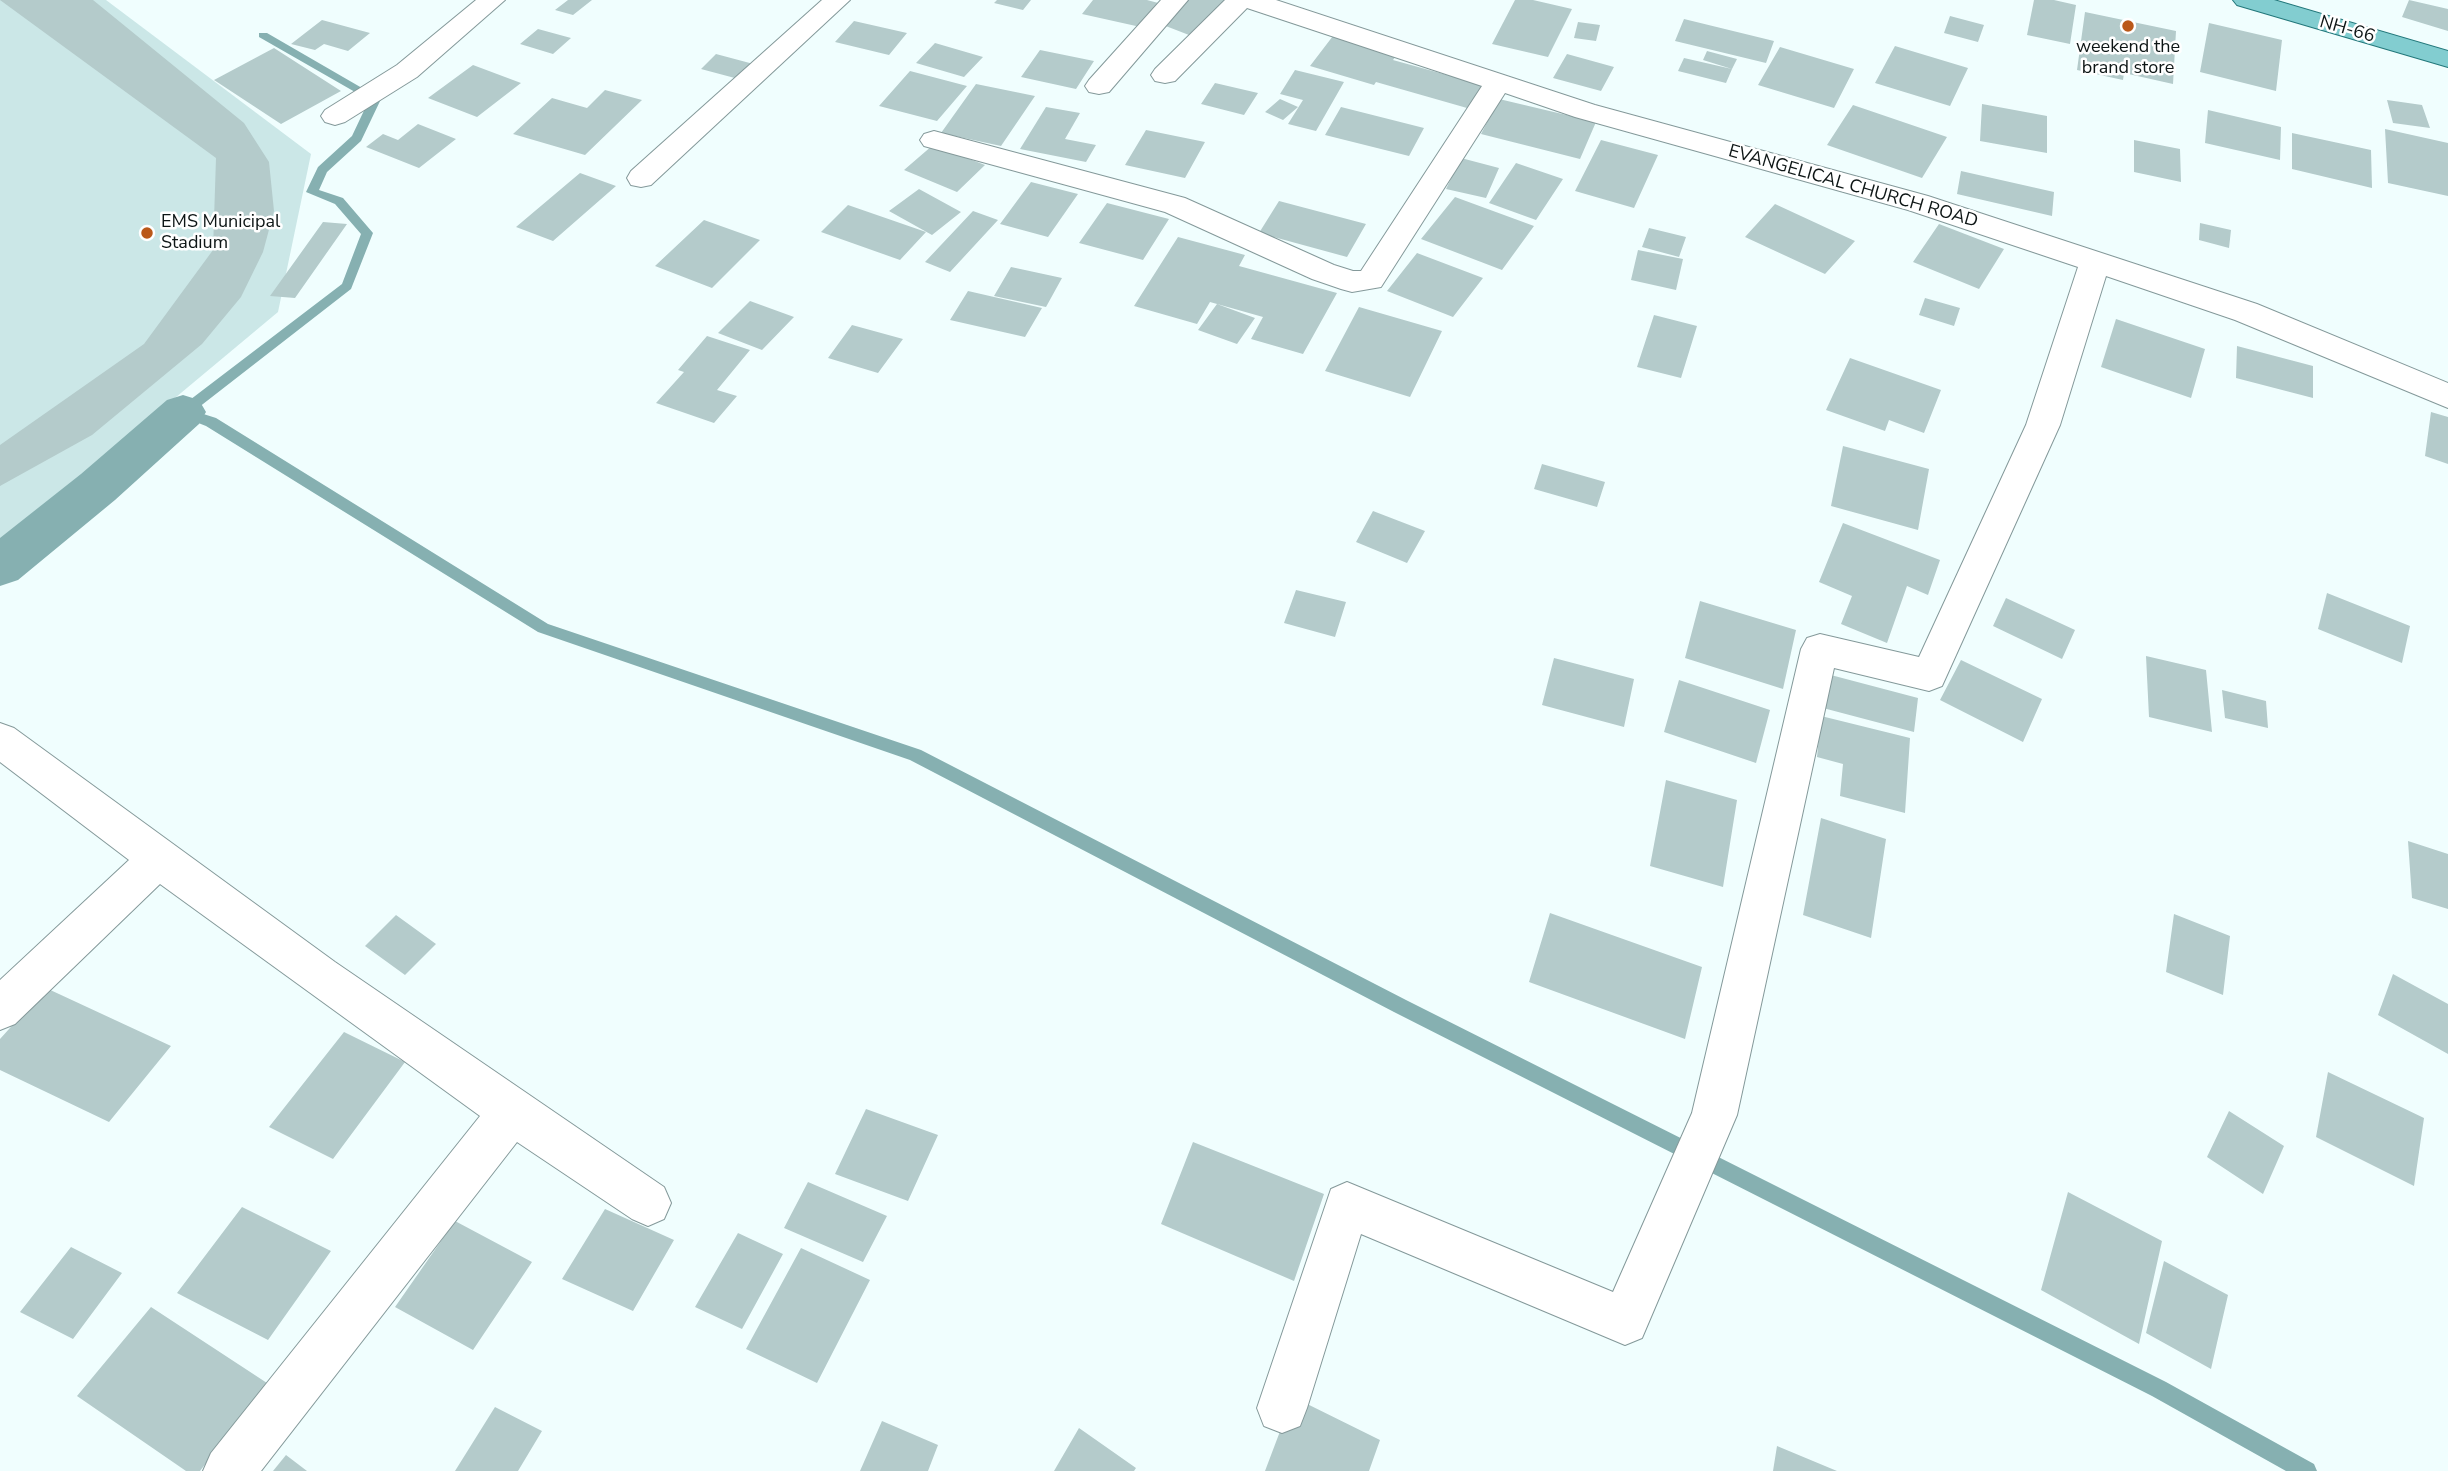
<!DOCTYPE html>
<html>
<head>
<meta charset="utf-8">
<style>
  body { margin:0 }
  canvas { display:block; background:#f0fefe }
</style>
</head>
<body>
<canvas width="2448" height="1471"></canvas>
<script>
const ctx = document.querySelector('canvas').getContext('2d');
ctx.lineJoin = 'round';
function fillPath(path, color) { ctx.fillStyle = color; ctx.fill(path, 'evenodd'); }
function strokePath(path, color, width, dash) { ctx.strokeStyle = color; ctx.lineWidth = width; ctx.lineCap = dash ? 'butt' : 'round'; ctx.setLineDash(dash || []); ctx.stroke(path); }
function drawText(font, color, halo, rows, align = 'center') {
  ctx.font = font + ' "Nunito Sans",sans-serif'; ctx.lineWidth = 5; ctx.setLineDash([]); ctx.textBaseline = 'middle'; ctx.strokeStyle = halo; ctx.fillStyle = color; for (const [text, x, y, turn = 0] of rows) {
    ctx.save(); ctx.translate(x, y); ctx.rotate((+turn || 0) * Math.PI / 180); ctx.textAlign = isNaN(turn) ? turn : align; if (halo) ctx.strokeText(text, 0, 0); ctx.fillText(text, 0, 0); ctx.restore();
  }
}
fillPath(new Path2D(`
  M0,0H106L311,154L278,312L0,544Z`), '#cbe7e7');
fillPath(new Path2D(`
  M259,33H267L381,99L361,141L327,172L319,190L343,198L373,233L351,289L194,411L216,418L548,624L921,750L1406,1000L2166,1382L2314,1464L2317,1471H2286L2152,1396L1394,1012L910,760L538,632L206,426L178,415L176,412L178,409L342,284L361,234L335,204L306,192L318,167L352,136L369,100L259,37Z`), '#86b0b1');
fillPath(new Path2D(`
  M183,395L199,400L206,412L199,424L115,500L18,580L0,586V538L81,474L167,400Z`), '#86b0b1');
fillPath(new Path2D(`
  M0,0H93L244,123L269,162L274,211L263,252L241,297L202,344L92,435L0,486V445L144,344L213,250L216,158Z
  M568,0H592L573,15L555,10Z
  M997,0H1031L1023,10L994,3Z
  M1093,0H1147L1162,4L1145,28L1082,14Z
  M1184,0H1226L1189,35L1158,23Z
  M1515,0H1533L1572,9L1548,57L1492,44Z
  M2034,0H2054L2076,5L2070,44L2027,35Z
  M2409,0L2448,9V31L2402,17Z
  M2085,12L2176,31L2173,84L2124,73L2123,80L2077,70Z
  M1950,16L1984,25L1978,42L1944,33Z
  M1684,19L1774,41L1766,63L1675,41Z
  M322,20L370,33L348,51L324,44L315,50L291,44Z
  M854,21L907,33L889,55L835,42Z
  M1578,22L1600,25L1596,41L1574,38Z
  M2209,23L2282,40L2276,91L2200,72Z
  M538,29L571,38L553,54L520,44Z
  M1336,32L1400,50L1393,60L1483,85L1467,108L1376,82L1374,85L1310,66Z
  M935,43L983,57L964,77L916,63Z
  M1895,46L1968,68L1950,106L1875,83Z
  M1780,47L1854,69L1834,108L1758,85Z
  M274,48L341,91L281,124L214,80Z
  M1040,50L1094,61L1076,89L1021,77Z
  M1707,51L1737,59L1732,69L1703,60Z
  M716,54L761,66L746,81L701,69Z
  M1567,54L1614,67L1601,91L1553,78Z
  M1684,58L1732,69L1726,83L1678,71Z
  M473,65L521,83L477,117L428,98Z
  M1295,70L1344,82L1316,131L1288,124L1303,100L1280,94Z
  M910,71L967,86L937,121L879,106Z
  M1215,83L1258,93L1244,115L1201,104Z
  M976,84L1035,96L1001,146L941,133Z
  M605,90L642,100L585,155L513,134L552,98L587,108Z
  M1280,99L1298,107L1283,120L1265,112Z
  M1499,99L1596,122L1580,159L1481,134Z
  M2387,100L2422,105L2430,128L2393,123Z
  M1982,104L2047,116V153L1980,141Z
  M1853,105L1947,137L1922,178L1827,145Z
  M1046,107L1080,113L1065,139L1096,145L1086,162L1020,149Z
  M1341,107L1424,128L1409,156L1325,135Z
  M2208,110L2281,127L2280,160L2205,143Z
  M418,124L456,139L419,168L366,147L383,134L398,140Z
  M2385,129L2448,143V196L2388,183Z
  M1146,130L1205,142L1185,178L1125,165Z
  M2292,133L2371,150L2372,188L2292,169Z
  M1601,140L1658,155L1634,208L1575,191Z
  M2134,140L2180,149L2181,182L2134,172Z
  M933,145L985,165L957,192L904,170Z
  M1461,158L1499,168L1486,198L1446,189Z
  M1516,163L1563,179L1536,220L1489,203Z
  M1961,171L2054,192L2052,216L1957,194Z
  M580,173L616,186L553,241L516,227Z
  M1031,182L1078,194L1048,237L1000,224Z
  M919,189L961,212L932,235L889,211Z
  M1455,197L1534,226L1502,270L1421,239Z
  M1279,201L1366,224L1347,257L1259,233Z
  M1107,203L1169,219L1143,260L1079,243Z
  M1775,204L1855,241L1825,274L1745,237Z
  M848,205L926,232L900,260L821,232Z
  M973,211L998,220L950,272L925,262Z
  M704,220L760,240L712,288L655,266Z
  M323,222L347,224L295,298L270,296Z
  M2200,223L2231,230L2229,248L2199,240Z
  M1939,224L2004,249L1979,289L1913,262Z
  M1649,228L1686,237L1679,257L1642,247Z
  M1178,237L1245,255L1239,266L1337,293L1303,354L1251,339L1263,317L1210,302L1197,324L1134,306Z
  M1638,250L1683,259L1676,290L1631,280Z
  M1417,253L1483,278L1453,317L1387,291Z
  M1011,267L1062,278L1046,307L994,296Z
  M968,291L1042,308L1025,337L950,320Z
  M1925,298L1960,308L1954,326L1919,315Z
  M750,301L794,317L762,350L718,333Z
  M1217,304L1255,318L1237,344L1198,330Z
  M1359,307L1442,331L1410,397L1325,371Z
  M1654,315L1697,326L1681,378L1637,367Z
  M2116,319L2205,349L2191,398L2101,367Z
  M852,325L903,339L878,373L828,358Z
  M707,336L750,350L717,390L737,396L714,423L656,403L684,372L678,370Z
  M2237,346L2313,366V398L2236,378Z
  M1850,358L1941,390L1924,433L1889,420L1885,431L1826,410Z
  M2431,412L2448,417V464L2425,456Z
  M1843,446L1929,469L1918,530L1831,506Z
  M1542,464L1605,482L1597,507L1534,489Z
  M1373,511L1425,531L1407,563L1356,542Z
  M1843,523L1940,560L1928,595L1907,586L1887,643L1841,624L1852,596L1819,582Z
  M1296,590L1346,602L1335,637L1284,623Z
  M2327,593L2410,626L2402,663L2318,629Z
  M2006,598L2075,630L2062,659L1993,626Z
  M1700,601L1796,630L1783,689L1685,658Z
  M2146,656L2206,670L2212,732L2149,717Z
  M1554,658L1634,679L1624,727L1542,705Z
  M1961,660L2042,699L2023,742L1940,700Z
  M1827,674L1918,698L1914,732L1823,708Z
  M1679,680L1770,710L1756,763L1664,732Z
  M2222,690L2266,701L2268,728L2225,718Z
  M1821,716L1910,738L1905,813L1840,796L1843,764L1817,757Z
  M1666,780L1737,800L1723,887L1650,866Z
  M1821,818L1886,839L1871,938L1803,915Z
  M2408,841L2448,854V909L2412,898Z
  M1550,913L1702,967L1685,1039L1529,982Z
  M2174,914L2230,936L2223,995L2166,972Z
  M396,915L436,944L405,975L365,946Z
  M2393,974L2448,1004V1054L2378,1015Z
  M46,988L171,1046L109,1122L0,1070V1039Z
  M344,1032L405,1062L333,1159L269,1127Z
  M2328,1072L2424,1118L2414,1186L2316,1137Z
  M866,1109L938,1135L908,1201L835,1174Z
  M2229,1111L2284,1146L2263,1194L2207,1157Z
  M1193,1142L1324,1194L1294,1281L1161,1224Z
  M808,1182L887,1216L863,1262L784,1228Z
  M2068,1192L2162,1241L2139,1344L2041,1290Z
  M242,1207L331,1251L268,1340L177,1293Z
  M605,1209L674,1240L633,1311L562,1279Z
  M455,1221L532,1262L473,1350L395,1307Z
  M738,1233L783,1254L742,1329L695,1307Z
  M71,1247L122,1273L73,1339L20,1312Z
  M801,1248L870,1280L817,1383L746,1349Z
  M2164,1261L2228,1295L2211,1369L2146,1333Z
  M151,1307L267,1383L200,1471H186L77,1396Z
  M1293,1397L1380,1440L1369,1471H1265Z
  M495,1407L542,1431L518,1471H455Z
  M882,1421L938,1445L928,1471H860Z
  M1079,1428L1136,1468L1134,1471H1054Z
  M1777,1446L1837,1471H1773Z
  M286,1455L307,1471H273Z`), '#b4cbcb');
const street = new Path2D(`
  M476,0H505L417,77L345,122L335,125L325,122L321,116L325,110L397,65Z
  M822,0H850L651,185L641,187L631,185L627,178L631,171Z
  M1161,0H1188L1109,92L1099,94L1089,92L1085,86L1089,80Z
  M1225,0H1276L1595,105L1928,196L2257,304L2448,383V408L2235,320L2106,276L2060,425L1942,686L1929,691L1834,668L1737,1115L1642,1338L1625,1345L1361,1234L1307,1408L1300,1426L1282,1433L1264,1426L1257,1408L1331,1189L1347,1182L1613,1292L1692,1113L1801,649L1807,638L1820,634L1919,657L2026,425L2078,267L1908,210L1575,117L1505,93L1381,287L1352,292L1341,289L1312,279L1165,212L924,146L920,140L924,134L934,131L1185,198L1334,265L1353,271H1361L1482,86L1247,8L1175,81L1165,83L1155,81L1151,75L1155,69Z
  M0,723L14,728L335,962L664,1187L671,1203L664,1219L648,1226L632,1219L517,1142L261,1471H203L211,1453L480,1116L160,884L15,1024L0,1030V980L129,860L0,762Z`);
const primary = new Path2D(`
  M2233,0H2274L2448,51V67L2237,5Z`);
strokePath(street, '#84999a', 2);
strokePath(primary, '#22777a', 2);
fillPath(street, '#fff');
fillPath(primary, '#82cdd0');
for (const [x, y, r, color] of [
  [2128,26,7,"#ba5819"],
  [147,233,7,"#ba5819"]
]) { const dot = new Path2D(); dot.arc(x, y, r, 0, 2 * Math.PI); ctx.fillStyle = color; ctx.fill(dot); strokePath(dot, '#fff', 2.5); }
drawText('18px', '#0d1515', '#fff', [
  ["NH-66",2347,30,16],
  ["EVANGELICAL CHURCH ROAD",1853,187,16]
]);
drawText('18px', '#0d1515', '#fff', [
  ["weekend the",2128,48],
  ["brand store",2128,69],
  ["EMS Municipal",161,223,"left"],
  ["Stadium",161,244,"left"]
]);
</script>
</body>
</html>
